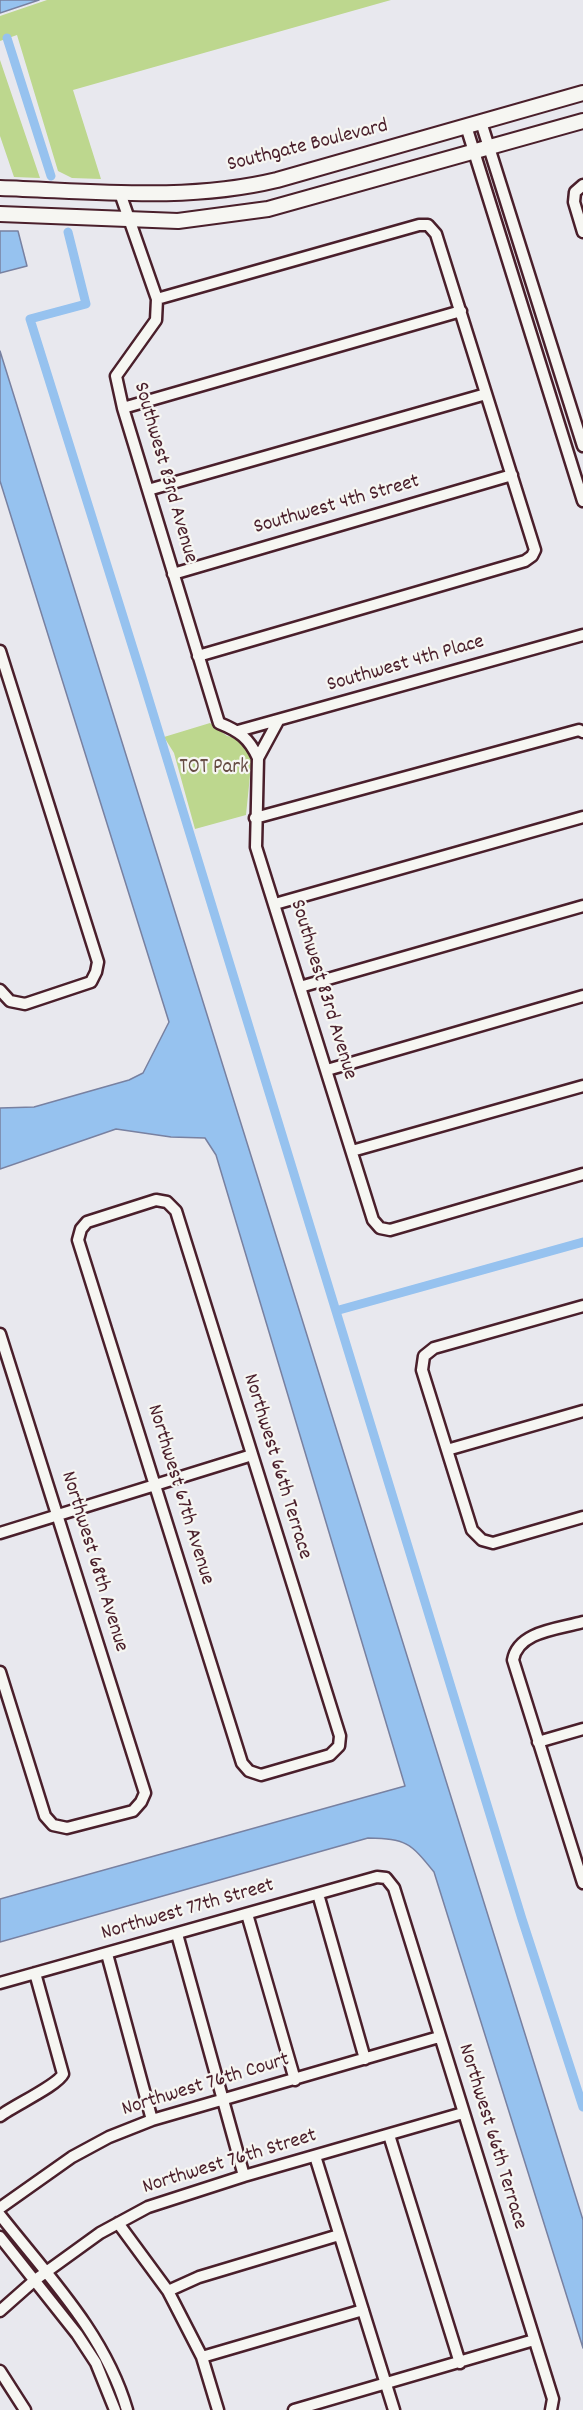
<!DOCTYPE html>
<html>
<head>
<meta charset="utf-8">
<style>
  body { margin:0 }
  canvas { display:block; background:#e8e8ee }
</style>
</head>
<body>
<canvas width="583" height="2410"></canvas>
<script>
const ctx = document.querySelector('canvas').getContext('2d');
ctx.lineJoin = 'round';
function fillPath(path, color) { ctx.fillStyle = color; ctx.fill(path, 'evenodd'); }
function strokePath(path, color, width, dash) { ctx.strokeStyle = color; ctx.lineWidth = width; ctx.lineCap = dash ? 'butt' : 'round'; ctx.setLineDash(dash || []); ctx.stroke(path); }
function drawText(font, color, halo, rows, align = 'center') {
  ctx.font = font + ' Dekko,sans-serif'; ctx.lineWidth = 4.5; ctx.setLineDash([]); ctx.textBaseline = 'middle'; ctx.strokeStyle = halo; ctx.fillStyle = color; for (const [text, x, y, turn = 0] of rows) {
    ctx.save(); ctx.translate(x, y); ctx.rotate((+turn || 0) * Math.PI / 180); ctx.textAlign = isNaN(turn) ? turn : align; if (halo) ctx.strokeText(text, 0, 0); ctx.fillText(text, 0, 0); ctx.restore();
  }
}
fillPath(new Path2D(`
  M47,0H391L73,90L101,179L72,178L58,171L17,35L0,41V16Z
  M0,60L40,178L14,177L0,136Z
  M210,723L227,736L239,738L252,756L246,815L195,829L174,753L164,737Z`), '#bdd78e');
const water = new Path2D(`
  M0,0H39L0,13Z
  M0,231H18L27,266L0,273Z
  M0,351L583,2220V2348L434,1872C410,1842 406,1839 368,1838L0,1942V1899L405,1786L216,1155L205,1138L171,1137L116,1129L0,1169V1108L34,1107L129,1080L143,1073L169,1022L0,481Z`);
fillPath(water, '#96c2ef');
strokePath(water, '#7881a1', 1.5);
strokePath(new Path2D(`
  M7,38L51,176
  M68,232L86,304L30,319L141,674L522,1919L583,2107
  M339,1310L583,1242`), '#96c2ef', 9);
const minor = new Path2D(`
  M481,122L583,446
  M466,126L583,501
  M583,185L575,192L574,202L583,232
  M120,193L157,299L156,320L116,376L123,408L219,723C239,731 249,738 258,758
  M157,299L419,225H428L436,234L535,550L532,556L525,561L198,656
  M123,408L461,311
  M148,490L486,394
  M173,574L512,475
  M0,651L98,962L96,972L91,982L25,1004L10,1001L0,990
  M278,721L258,758L256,847L373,1220L380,1228L390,1230L583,1174
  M238,731L583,635
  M255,818L579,730L583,732
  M275,904L583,817
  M300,987L583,906
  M327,1070L583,996
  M352,1151L583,1086
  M156,1200L167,1202L176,1211L340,1736L339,1746L330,1755L261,1775L249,1771L242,1763L78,1240L81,1229L87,1222Z
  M583,1306L434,1348L424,1356L422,1370L472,1530L482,1540L493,1543L583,1517
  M0,1334L145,1793L141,1802L133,1811L67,1828L53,1825L45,1816L0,1672
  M447,1450L583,1411
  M0,1533L252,1455
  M583,1622C559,1629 518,1631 513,1660L583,1883
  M538,1742L583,1729
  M318,1894L365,2059
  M247,1914L295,2080
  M177,1934L244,2176
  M107,1954L152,2120
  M0,1983L377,1877L386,1878L394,1888L553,2399L551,2410
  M0,2116C13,2106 58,2085 63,2074L35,1973
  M389,2135L460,2363
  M315,2156L394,2410
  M0,2208L72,2157L109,2137L152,2120L439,2037
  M0,2215C48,2276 105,2334 127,2410
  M118,2223L168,2291L202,2357L218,2410
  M0,2237L77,2334L96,2363L115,2410
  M168,2291L199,2277L339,2235
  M0,2311L35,2280L100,2233L148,2207L244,2176L463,2113
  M202,2357L363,2310
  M0,2371L25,2410
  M294,2410L534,2340`);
const major = new Path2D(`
  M0,188C93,191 186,202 277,180L583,93
  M0,214L178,221L268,209L583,121`);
strokePath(minor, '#4a1f2b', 15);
strokePath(major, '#4a1f2b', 18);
strokePath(minor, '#f6f6f2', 10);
strokePath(major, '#f6f6f2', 14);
drawText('21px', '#4a1f2b', '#f6f6f2', [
  ["Southgate Boulevard",308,147,-14],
  ["Southwest 83rd Avenue",164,473,74],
  ["Southwest 4th Street",337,506,-16],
  ["Southwest 4th Place",406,665,-16],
  ["Southwest 83rd Avenue",322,990,73],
  ["Northwest 66th Terrace",276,1467,73],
  ["Northwest 67th Avenue",179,1495,73],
  ["Northwest 68th Avenue",93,1562,73],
  ["Northwest 77th Street",188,1911,-16],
  ["Northwest 76th Court",206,2086,-17],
  ["Northwest 66th Terrace",491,2137,73],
  ["Northwest 76th Street",230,2163,-17]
]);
drawText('21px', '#674d44', '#f6f6f2', [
  ["TOT Park",214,769]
]);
</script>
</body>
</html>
